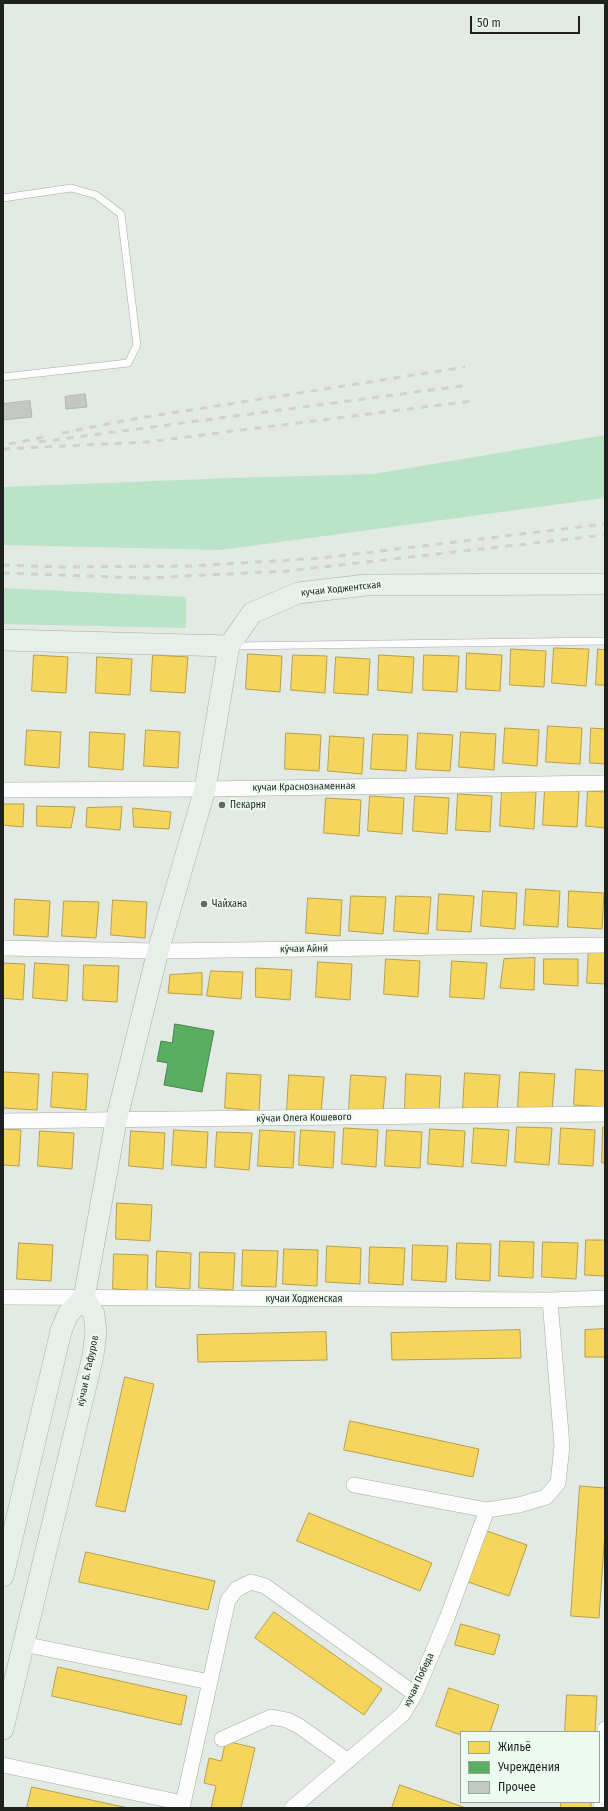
<!DOCTYPE html>
<html>
<head>
<meta charset="utf-8">
<style>
  body { margin:0 }
  #map { position:relative; width:608px; height:1811px; overflow:hidden; background:#e3eae4; font-family:"Fira Sans Condensed",sans-serif }
  canvas { display:block }
  .frame { position:absolute; inset:0; border:4px solid #1e221f; pointer-events:none }
  .legend { position:absolute; left:460px; top:1731px; width:140px; height:72px; box-sizing:border-box; background:#edfaf0; border:1px solid #9aa49c; margin:0; padding:5px 7px; list-style:none; font-size:12px; color:#1e221f }
  .legend li { display:flex; align-items:center; gap:8px; height:20px }
  .legend b { width:20px; border:1px solid #9aa49c }
  .scale { position:absolute; left:470px; top:16px; width:110px; height:18px; box-sizing:border-box; border:2px solid #1e221f; border-top:0; padding-left:5px; font-size:12px; line-height:14px; white-space:nowrap; color:#1e221f; -webkit-text-stroke:3px #edfaf0; paint-order:stroke }
</style>
</head>
<body>
<div id="map">
<canvas width="608" height="1811"></canvas>
<div class="frame"></div>
<ul class="legend">
<li><b style="height:11px;background:#f6d55c"></b>Жильё</li>
<li><b style="height:11px;background:#5aae61"></b>Учреждения</li>
<li><b style="height:11px;background:#c3c8c4"></b>Прочее</li>
</ul>
<div class="scale">50 m</div>
</div>
<script>
const ctx = document.querySelector('canvas').getContext('2d');
ctx.lineJoin = 'round';
function fillPath(path, color) { ctx.fillStyle = color; ctx.fill(path, 'evenodd'); }
function strokePath(path, color, width, dash) { ctx.strokeStyle = color; ctx.lineWidth = width; ctx.lineCap = dash ? 'butt' : 'round'; ctx.setLineDash(dash || []); ctx.stroke(path); }
function drawText(font, color, halo, rows, align = 'center') {
  ctx.font = font + ' "Fira Sans Condensed",sans-serif'; ctx.lineWidth = 4; ctx.setLineDash([]); ctx.textBaseline = 'middle'; ctx.strokeStyle = halo; ctx.fillStyle = color; for (const [text, x, y, turn = 0] of rows) {
    ctx.save(); ctx.translate(x, y); ctx.rotate((+turn || 0) * Math.PI / 180); ctx.textAlign = isNaN(turn) ? turn : align; if (halo) ctx.strokeText(text, 0, 0); ctx.fillText(text, 0, 0); ctx.restore();
  }
}
fillPath(new Path2D(`
  M605,435V498L221,550L3,545V487L230,478L374,474Z
  M3,588L186,597V628L3,624Z`), '#bbe4c7');
const homes = new Path2D(`
  M554,648L589,649L586,686L552,683Z
  M511,649L546,651L544,687L510,685Z
  M598,649L605,650V685H596Z
  M467,653L502,655L500,691L466,689Z
  M248,654L282,656L280,692L246,689Z
  M34,655L68,657L66,693L32,691Z
  M153,655L188,657L185,693L151,691Z
  M293,655L327,656L325,693L291,690Z
  M379,655L414,657L412,693L378,690Z
  M424,655L459,656L457,692L423,690Z
  M97,657L132,659L130,695L96,693Z
  M336,657L370,659L368,695L334,693Z
  M548,726L582,728L580,764L546,762Z
  M505,728L539,730L537,766L503,763Z
  M591,728L605,729V764L590,763Z
  M27,730L61,732L59,768L25,765Z
  M146,730L180,732L178,768L144,766Z
  M90,732L125,734L123,770L89,767Z
  M461,732L496,734L494,770L459,767Z
  M286,733L321,735L319,771L285,769Z
  M418,733L453,735L450,771L416,769Z
  M373,734L408,735L406,771L371,769Z
  M330,736L364,738L362,774L328,771Z
  M545,789L579,791L577,827L543,825Z
  M502,791L536,792L534,829L500,826Z
  M588,791L605,792V828L586,826Z
  M458,794L492,796L490,832L456,830Z
  M370,796L404,798L402,834L368,831Z
  M415,796L449,798L447,834L413,831Z
  M326,798L361,800L359,836L324,833Z
  M3,804H24L23,827L3,825Z
  M37,806L75,807L71,828L37,826Z
  M122,807L120,830L86,827L87,808Z
  M133,808L171,812L169,829L134,827Z
  M526,889L560,891L558,927L524,925Z
  M483,891L517,893L515,929L481,926Z
  M569,891L604,893L602,929L568,927Z
  M439,894L474,896L471,932L437,930Z
  M351,896L386,897L383,934L349,931Z
  M396,896L431,897L428,934L394,931Z
  M308,898L342,900L340,936L306,933Z
  M15,899L50,901L48,937L14,935Z
  M113,900L147,902L145,938L111,935Z
  M64,901L99,902L96,938L62,936Z
  M589,947L605,948V984L587,983Z
  M535,958L534,990L500,988L504,959Z
  M386,959L420,961L418,997L384,994Z
  M544,959H578V986L544,984Z
  M452,961L487,963L484,999L450,997Z
  M318,962L352,964L350,1000L316,997Z
  M3,963L25,964L23,1000L3,998Z
  M35,963L69,965L67,1001L33,998Z
  M84,965L119,966L117,1002L83,1000Z
  M256,968L292,970L290,1000L256,997Z
  M211,971L243,972L241,999L207,996Z
  M202,973V995L168,993L170,975Z
  M576,1069L605,1071V1107L574,1105Z
  M4,1072L39,1074L37,1110L3,1108Z
  M53,1072L88,1074L86,1110L51,1107Z
  M520,1072L555,1074L552,1110L518,1107Z
  M227,1073L261,1075L259,1111L225,1108Z
  M465,1073L500,1075L497,1111L463,1108Z
  M406,1074L441,1076L439,1112L405,1109Z
  M289,1075L324,1077L321,1113L287,1111Z
  M351,1075L386,1077L383,1113L349,1110Z
  M517,1127L552,1128L549,1165L515,1162Z
  M603,1127H605V1163H602Z
  M344,1128L378,1130L376,1167L342,1164Z
  M474,1128L509,1130L506,1166L472,1163Z
  M561,1128L595,1130L593,1166L559,1164Z
  M3,1129L21,1130L19,1166L3,1165Z
  M430,1129L465,1131L463,1167L428,1164Z
  M174,1130L208,1132L206,1168L172,1165Z
  M260,1130L295,1132L293,1168L258,1166Z
  M301,1130L335,1132L333,1168L299,1165Z
  M387,1130L422,1132L420,1168L385,1166Z
  M40,1131L74,1133L72,1169L38,1166Z
  M131,1131L165,1133L163,1169L129,1166Z
  M217,1132L252,1133L249,1170L215,1167Z
  M117,1203L152,1205L150,1241L116,1239Z
  M586,1240H605V1276L585,1275Z
  M500,1241L534,1242L533,1278L499,1276Z
  M543,1242L578,1243L576,1279L542,1277Z
  M19,1243L53,1245L51,1281L17,1279Z
  M457,1243L491,1244L490,1281L456,1279Z
  M413,1245L448,1246L446,1282L412,1280Z
  M327,1246L361,1248L360,1284L326,1282Z
  M370,1247L405,1248L403,1285L369,1283Z
  M284,1249L318,1250L317,1286L283,1284Z
  M243,1250L278,1251L276,1287L242,1286Z
  M157,1251L191,1253L190,1289L156,1287Z
  M200,1252L235,1253L233,1290L199,1288Z
  M114,1254L148,1255L147,1291L113,1289Z
  M605,1329V1357H585V1330Z
  M520,1330L521,1358L392,1360L391,1333Z
  M326,1332L327,1360L198,1362L197,1335Z
  M125,1377L154,1384L125,1512L96,1506Z
  M350,1421L479,1449L473,1477L344,1450Z
  M580,1486L605,1488V1531L599,1618L571,1616Z
  M309,1513L432,1563L420,1591L297,1541Z
  M487,1531L527,1545L509,1596L468,1582Z
  M86,1552L215,1581L208,1610L79,1582Z
  M274,1612L382,1689L364,1715L255,1638Z
  M461,1624L500,1635L494,1655L455,1645Z
  M58,1667L187,1696L181,1725L52,1696Z
  M449,1688L499,1705L490,1732H461V1735L436,1726Z
  M567,1695L597,1696L595,1732H565Z
  M226,1741L255,1748L241,1808H211L216,1786L204,1783L209,1758L221,1761Z
  M400,1785L466,1808H392Z
  M32,1787L128,1808H27Z
  M561,1802H591V1808H561Z`);
fillPath(homes, '#f6d55c');
strokePath(homes, '#b59f4a', 1);
const public = new Path2D(`
  M175,1024L214,1031L202,1092L164,1085L168,1063L157,1061L161,1041L172,1043Z`);
fillPath(public, '#5aae61');
strokePath(public, '#48844d', 1);
const building = new Path2D(`
  M85,394L87,407L66,409L65,397Z
  M30,401L32,417L3,420V404Z`);
fillPath(building, '#c3c8c4');
strokePath(building, '#afb5b0', 1);
const lane = new Path2D(`
  M3,198L71,188L96,195L121,214L137,345L128,363L3,377
  M233,646L605,641`);
const street = new Path2D(`
  M3,790L205,789L605,783
  M3,948L158,951L605,945
  M3,1121L605,1114
  M3,1297L550,1300L605,1298
  M354,1485L487,1510L519,1505L546,1497L558,1483L562,1446L550,1300
  M23,1644L210,1682
  M222,1739L271,1717L287,1720L299,1726L348,1761
  M3,1765L183,1803
  M182,1808L228,1600L237,1589L251,1582L265,1586L415,1694
  M292,1808L403,1714L415,1694L447,1618L487,1510
  M601,1808L605,1729`);
const secondary = new Path2D(`
  M3,640L229,646
  M84,1298L116,1121L158,951L205,789L229,646L252,613L298,593L366,585L605,584
  M3,1576L61,1331L68,1314L84,1298
  M3,1729L93,1356L96,1332L94,1314L84,1298`);
strokePath(lane, '#a6aba7', 8);
strokePath(street, '#a6aba7', 16);
strokePath(secondary, '#a6aba7', 22);
strokePath(lane, '#fbfcfb', 7);
strokePath(street, '#fbfcfb', 15);
strokePath(secondary, '#e8efeb', 21);
strokePath(new Path2D(`
  M62,433L133,419L465,367
  M39,442L469,385
  M9,444L44,437
  M3,449L147,442L472,401
  M3,565L57,567L190,566L322,558L605,524
  M3,573L147,578L287,571L605,535`), '#cfd2d0', 3, [7, 7]);
for (const [x, y, r, color] of [
  [222,805,4,"#636864"],
  [204,904,4,"#636864"]
]) { const dot = new Path2D(); dot.arc(x, y, r, 0, 2 * Math.PI); ctx.fillStyle = color; ctx.fill(dot); strokePath(dot, '#edfaf0', 1.5); }
drawText('10px', '#1e221f', '#edfaf0', [
  ["кучаи Ходжентская",341,589,-6],
  ["кучаи Краснознаменная",304,787,-1],
  ["кӯчаи Айнӣ",304,949,-1],
  ["кӯчаи Олега Кошевого",304,1118,-1],
  ["кучаи Ходженская",304,1299],
  ["кӯчаи Б. Ғафуров",88,1371,-78],
  ["кучаи Победа",419,1680,-65]
]);
drawText('10px', '#1e221f', '#edfaf0', [
  ["Пекарня",230,805],
  ["Чайхана",212,904]
], 'left');
</script>
</body>
</html>
